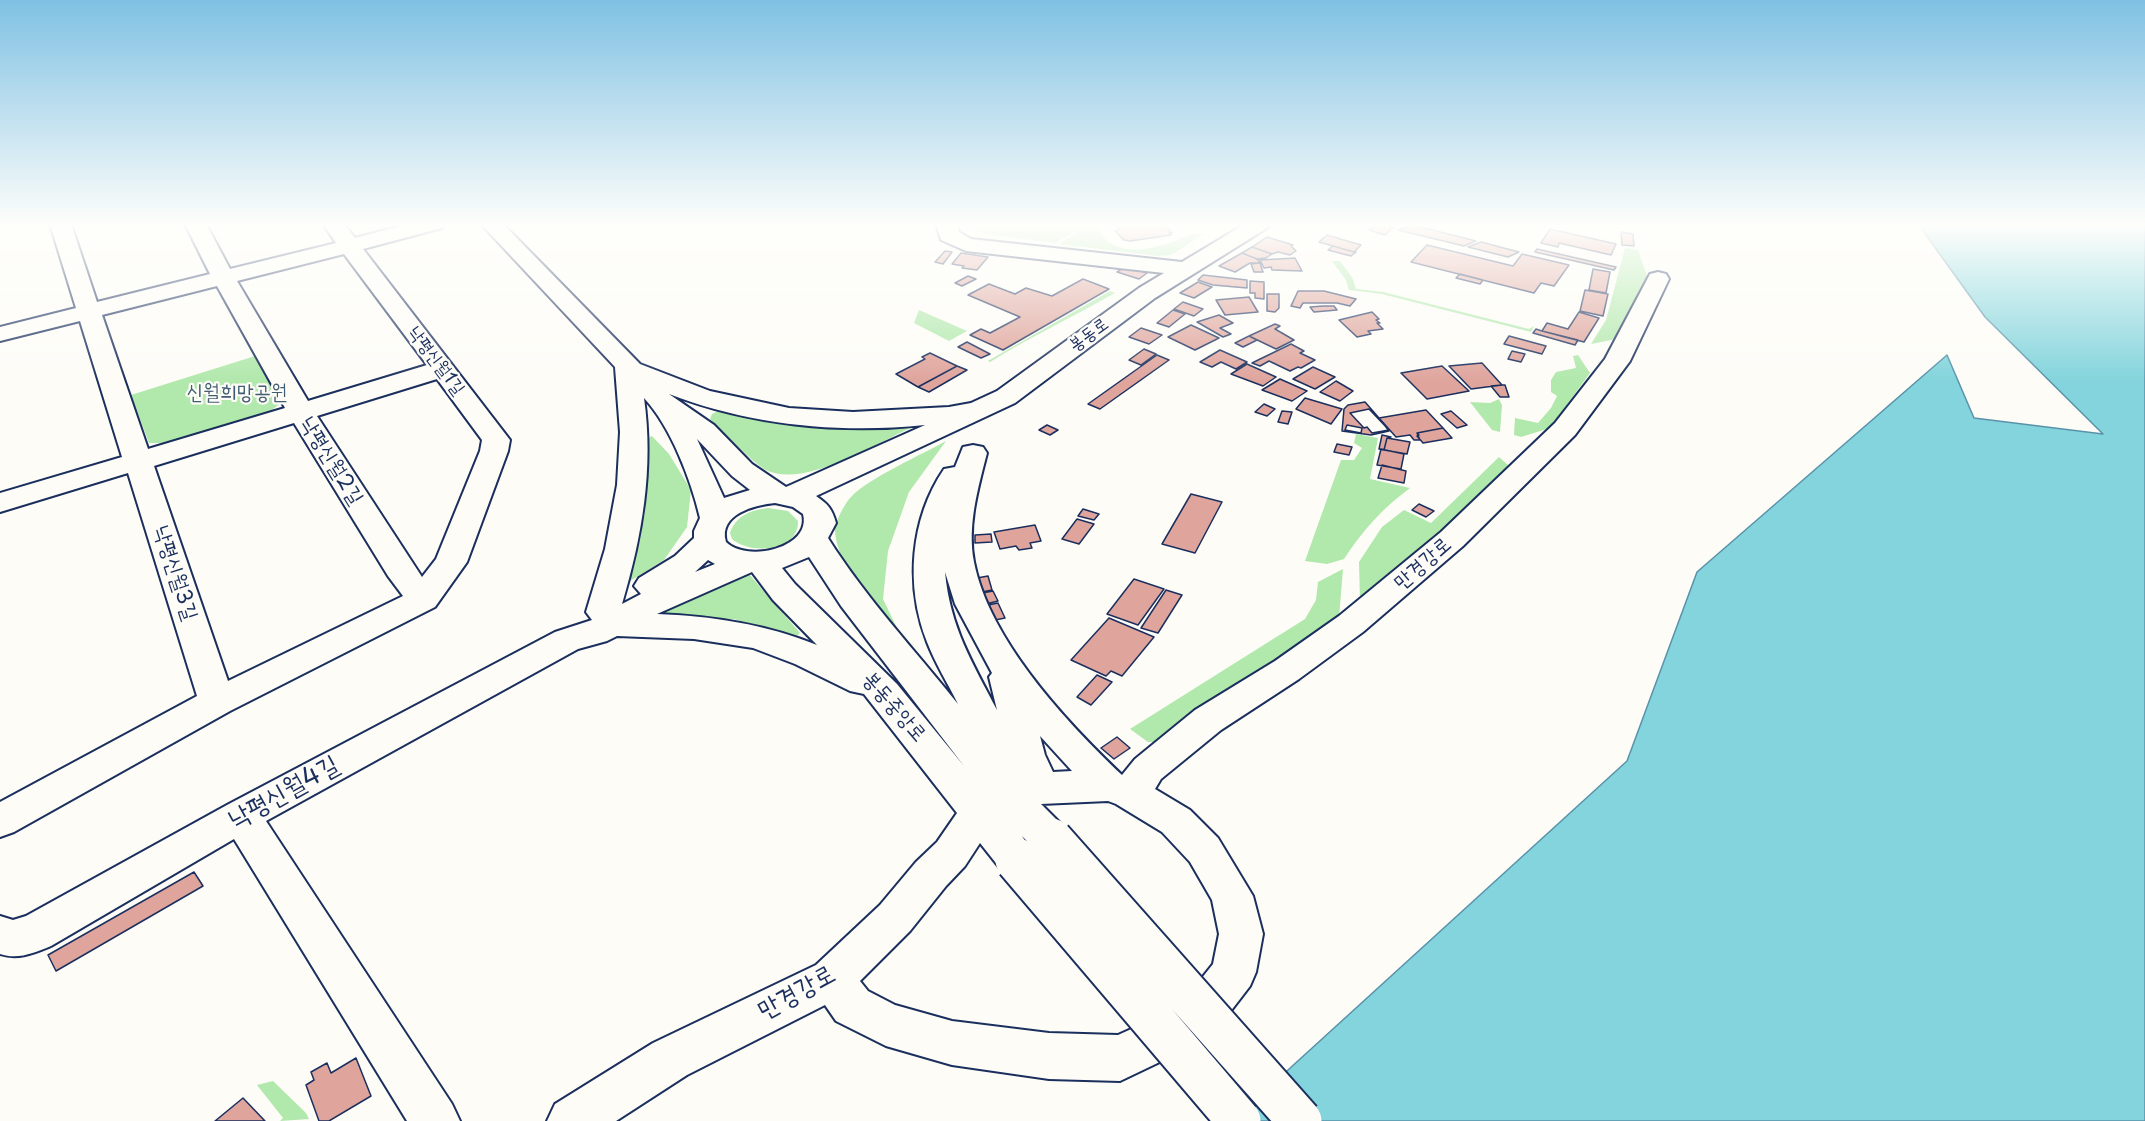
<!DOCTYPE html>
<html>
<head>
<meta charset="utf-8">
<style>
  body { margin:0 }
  canvas { display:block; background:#fdfcf7 }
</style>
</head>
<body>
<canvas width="2145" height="1121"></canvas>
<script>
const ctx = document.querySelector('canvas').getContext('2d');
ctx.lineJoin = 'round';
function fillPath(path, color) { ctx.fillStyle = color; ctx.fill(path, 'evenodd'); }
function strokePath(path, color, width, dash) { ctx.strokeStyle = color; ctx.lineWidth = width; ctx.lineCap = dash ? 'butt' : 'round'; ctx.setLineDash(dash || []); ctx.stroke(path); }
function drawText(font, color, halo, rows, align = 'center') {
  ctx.font = font + ' "Playpen Sans","Poor Story",sans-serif'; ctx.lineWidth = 4.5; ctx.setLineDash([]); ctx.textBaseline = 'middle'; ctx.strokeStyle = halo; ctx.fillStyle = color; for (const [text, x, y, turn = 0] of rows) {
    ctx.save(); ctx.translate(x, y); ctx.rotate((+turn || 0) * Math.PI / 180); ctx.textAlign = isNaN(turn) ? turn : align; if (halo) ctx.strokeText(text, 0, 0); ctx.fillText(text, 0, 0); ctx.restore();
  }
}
fillPath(new Path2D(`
  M972,224H1047L1073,233L1055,243L993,235L974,230Z
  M1052,224H1080L1099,230C1113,256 1145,251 1170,243C1183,239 1190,231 1204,234L1171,255L1158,256L1059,244L1077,233Z
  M1625,248L1638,250L1647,276L1621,338L1591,344L1606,320Z
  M1332,261H1340L1352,277L1356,289L1383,292L1529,329L1534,326L1531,332L1382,294L1349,290L1346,280Z
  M1110,291L1115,293C1073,317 1030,337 990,362L988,361Z
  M919,310L967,331L949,341L914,323Z
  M1578,355L1590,373L1550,428L1521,437L1514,435L1515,418L1538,423L1551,408L1557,396L1551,392V380L1556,372L1576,368L1573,356Z
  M255,356L282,402L267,414L171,443H149L131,395Z
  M1499,399L1502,405L1500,432L1492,430L1470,402L1490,403Z
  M718,411L770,423L815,428H910C874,445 806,487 768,471C757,467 721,430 710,419L712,414Z
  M1356,434L1378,438L1370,479L1410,488C1383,508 1362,531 1344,559L1327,564L1305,561L1341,460H1354L1362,448L1354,443Z
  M652,436L669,454L691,490L687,527L664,560L622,586L642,517L645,440Z
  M946,441L909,492L888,551L883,599L910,655C886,625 836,569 835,530C835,522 845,503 851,497C867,479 923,454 946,441Z
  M1499,457L1510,467L1438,542L1360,600L1359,562L1382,527L1404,510L1431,523Z
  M768,508L788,511L798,521C799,552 750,555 732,539L730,533C736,515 752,510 768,508Z
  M1343,569L1339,618L1301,641L1163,742H1148L1130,729L1305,619L1316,600L1318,582Z
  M749,574L800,633L796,637L788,638L734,619H656L655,607L733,577Z
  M273,1081L306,1113L309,1119L280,1121L283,1118L257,1085Z`), '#b1e8ac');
const water = new Path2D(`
  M1918,224H2145V1121H1232L1627,761L1697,572L1947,355L1974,418L2103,434L1985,317Z`);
fillPath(water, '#83d4dc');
strokePath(water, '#5992aa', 1.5);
const building = new Path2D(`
  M1116,224H1164L1172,233H1169L1171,235L1130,241L1124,240L1115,231L1119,230Z
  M1376,224H1397L1385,235L1369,230Z
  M1413,225L1476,241L1464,246L1398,230Z
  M1550,229L1616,244L1611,255L1559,243L1558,247L1541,243Z
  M1621,232L1633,234L1634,246L1622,245Z
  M1327,235L1361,245L1354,252L1319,242Z
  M1267,237L1293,245L1291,246L1296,251L1290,255L1278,252L1272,254L1252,247Z
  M1481,242L1519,252L1508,257L1468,247Z
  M1427,245L1513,266L1522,254L1569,265L1554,286L1541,283L1534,293L1411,262Z
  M1333,246L1354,252H1356L1351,256L1328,250Z
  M1252,247L1272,254L1266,258L1257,259L1242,253Z
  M1537,249L1616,267L1614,270L1535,252Z
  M945,251L952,252L943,264L935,262Z
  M961,253L988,257L977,270L962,268L964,266L952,264Z
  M1242,253L1257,259L1260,263H1250L1235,272L1219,266Z
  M1295,258L1302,271L1272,270L1271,267L1264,268L1260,260Z
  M1260,263L1263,272H1254L1251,264Z
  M1122,269L1137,270L1147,273L1139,279L1117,272Z
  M1593,269L1610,272L1606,293L1589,290Z
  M1460,274L1483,280L1480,284L1456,278Z
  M1203,275L1247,280V288L1213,285L1198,280Z
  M968,276L976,279L962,286L955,283Z
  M1083,279L1109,289L1003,350L970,335L981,329L990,333L1020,317L968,295L989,284L1015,294L1026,288L1052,296Z
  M1250,281L1264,282V299L1255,298V293H1250Z
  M1198,282L1212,287L1194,298L1180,293Z
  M1585,290L1608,294L1603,316L1580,311Z
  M1298,291H1324L1356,299L1350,306L1337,303H1303L1300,308L1291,306Z
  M1267,294H1279V308L1275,312L1267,311Z
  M1249,297L1258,312L1225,315L1216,300Z
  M1183,302L1203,309L1194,316L1174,309Z
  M1323,306H1334L1337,310L1314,312L1310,307Z
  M1173,310L1185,314L1169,327L1157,323Z
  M1372,312L1379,319L1376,320L1380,323H1377L1383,329L1368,331L1371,334L1357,337L1339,320Z
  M1579,312L1599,318L1584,342L1542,331L1547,323L1568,329Z
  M1219,315L1233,323L1220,328L1231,334L1223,337L1197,322Z
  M1275,324L1280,326L1275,329L1294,340L1276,349L1249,336Z
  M1191,325L1219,338L1195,350L1168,337Z
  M1141,328L1162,335L1149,344L1129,337Z
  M1536,329L1542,331L1578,340L1575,345L1533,333Z
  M1249,336L1257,340L1243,347L1235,343Z
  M1509,336L1546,346L1542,354L1504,344Z
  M967,342L990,354L981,358L958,347Z
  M1291,344L1304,351L1300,353L1315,360L1301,368L1298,367L1290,371L1269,361L1260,366L1252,363Z
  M1144,349L1156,354L1141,365L1129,360Z
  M1220,350L1247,362L1236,369L1221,362L1212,367L1200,362Z
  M1512,351L1525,354L1521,362L1508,359Z
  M930,353L957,366L918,387L896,374L925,359L922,357Z
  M1157,355L1169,360L1100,409L1088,404Z
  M1482,363L1502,385L1471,389L1449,366Z
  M1247,364L1276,377L1263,386L1231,374Z
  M957,366L967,370L929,392L918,387Z
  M1442,366L1469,391L1427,399L1401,373Z
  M1313,367L1335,377L1315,389L1293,379Z
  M1280,379L1307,391L1292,401L1262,390Z
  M1336,381L1353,391L1340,401L1320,392Z
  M1502,385H1505L1509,397H1500L1491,386Z
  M1305,398L1342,409L1331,424L1296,409Z
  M1365,402L1379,418L1389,431L1371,435L1342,431L1344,409L1348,405Z
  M1264,404L1275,409L1267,416L1255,412Z
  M1369,409L1389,430L1372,433L1367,427L1364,428L1350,413Z
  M1426,410L1443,428L1417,433L1420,440H1414L1410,435L1396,437L1379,418Z
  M1282,411L1292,412L1288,424L1278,422Z
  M1451,411L1467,425L1457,428L1441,414Z
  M1047,425L1058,430L1050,435L1039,430Z
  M1347,425L1362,428L1361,433L1345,430Z
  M1443,428L1452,438L1423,443L1417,436L1419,435L1417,433Z
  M1382,435L1391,437L1387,438L1384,450L1379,449Z
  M1387,438L1410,442L1407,454L1384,450Z
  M1337,444L1352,447L1349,455L1334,452Z
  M1381,449L1404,454L1401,469L1377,465Z
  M1382,465L1406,471L1404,483L1378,478Z
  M1191,494L1222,502L1195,553L1162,544Z
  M1419,504L1434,511L1426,517L1412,510Z
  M1083,509L1099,514L1094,520L1078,516Z
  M1077,519L1094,524L1079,544L1062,539Z
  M1035,525L1041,541L1030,543L1032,548L1019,550L1016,546L1000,549L994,532Z
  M991,534L992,542L975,543V535Z
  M988,576L992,590L982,592L977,578Z
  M1134,579L1164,589L1138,625L1107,614Z
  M1166,590L1182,595L1158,633L1141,628Z
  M993,591L998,601L986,604L982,593Z
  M998,603L1005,618L995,620L988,605Z
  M1109,618L1154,637L1122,676L1111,671L1106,676L1071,660Z
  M1097,675L1112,682L1091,705L1077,697Z
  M1117,737L1130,748L1114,759L1101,748Z
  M194,872L203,886L56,971L48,955Z
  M356,1058L371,1096L329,1121H319L306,1085L314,1080L311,1072L327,1063L331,1073Z
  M243,1098L265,1121H215Z`);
fillPath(building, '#dfa59d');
strokePath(building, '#1b2f5e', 1.5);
const minor = new Path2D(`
  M50,224H71L97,302L210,274L185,224H206L230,269L336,243L323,224H344L355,238L409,224H445L442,228L363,249L510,440L508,451L467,562L435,607L230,711L14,832L0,837V802L197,696L128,473L0,512V493L122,457L80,321L0,341V327L76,308ZM344,254L427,365L308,401L237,281ZM217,286L285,408L148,449L102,315ZM437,379L482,440L480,451L436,559L422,577L317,416ZM294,423L388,576L403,596L228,681L154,466Z
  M481,224H503L640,364L710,391L789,408L853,412L949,407L971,403L997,391L1139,288L1164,273L966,251L941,240L936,224H957L959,232L971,239L1182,262L1245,224H1270L1267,228L1155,298L1015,403L816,496C828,504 832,509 836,523L828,538C866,598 914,649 958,704C948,684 935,663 927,642C905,586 910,519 944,469L955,467L963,447L973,445L983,447L987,453C978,488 967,526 974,562C989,639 1066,722 1122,775L1135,759L1195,710L1275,661L1339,616L1441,532L1555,423L1605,359L1650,274L1658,272L1666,274L1669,279L1630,361L1575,435L1463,546L1363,632L1299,679L1221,730L1161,779L1155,789L1190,810L1218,838L1253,896L1263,934L1256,972L1250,986L1210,1038L1120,1081L1049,1079L952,1065L886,1046L836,1021L825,1005L687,1075L616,1121H547L555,1104L653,1043L816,965L880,905L916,862L937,842L957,813L864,694L850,691L795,664L753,648L694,639L617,636L607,641L578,649L266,821L452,1104L460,1121H407L234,839L51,946C34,953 18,960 0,954V916L13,920L26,916L227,805L555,632L592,620L586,612L605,549L617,485L620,432L615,367ZM669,394C749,425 839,434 925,425L786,487L752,464L714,425ZM644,398C671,427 691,480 700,518L694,531V538L675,556L639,578L634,586L641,594L622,604C642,537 654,468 644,398ZM697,439L732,476L750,490L724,498ZM775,503L793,507L803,514C812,548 747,563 726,542C718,514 755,505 775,503ZM809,557L841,606L964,766L897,684L795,584L782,568ZM708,560L715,564L695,572ZM752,572L773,600L817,645C765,624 712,616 657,614ZM945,572L955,604L992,673L989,677L997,710C972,662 950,627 945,572ZM1040,736L1072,771L1053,772L1045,755ZM1108,801L1116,804L1162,832L1190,862L1212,900L1219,934L1213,964L1178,1008L1118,1035L1049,1033L952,1021L895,1005L868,991L860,981L910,931L946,886L965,866L980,843L1003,872L1017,877L1031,872L1037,860L1022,836C1038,853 1043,859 1065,852L1071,840L1065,828L1041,804Z`);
strokePath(minor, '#1b2f5e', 4);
fillPath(minor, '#fdfcf7');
const minorBridge = new Path2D(`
  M1051,840L1300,1121
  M1017,860L1239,1121`);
strokePath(minorBridge, '#1b2f5e', 47, []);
strokePath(minorBridge, '#fdfcf7', 43);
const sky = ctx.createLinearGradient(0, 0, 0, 381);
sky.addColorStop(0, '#7fc1e3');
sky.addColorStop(0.59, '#fefefb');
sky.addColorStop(1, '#fefefb00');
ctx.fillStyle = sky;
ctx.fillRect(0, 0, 2145, 381);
drawText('18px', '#1b2f5e', '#fdfcf7', [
  ["봉동로",1089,335,-36],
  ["낙평신월1길",436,361,53]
]);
drawText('21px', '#405d72', '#fdfcf7', [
  ["신월희망공원",237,393]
]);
drawText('21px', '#1b2f5e', '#fdfcf7', [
  ["낙평신월2길",331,461,58],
  ["만경강로",1423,564,-41],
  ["낙평신월3길",175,573,72],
  ["봉동중앙로",894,707,49]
]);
drawText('26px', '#1b2f5e', '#fdfcf7', [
  ["낙평신월4길",284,793,-29],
  ["만경강로",797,993,-29]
]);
</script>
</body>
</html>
